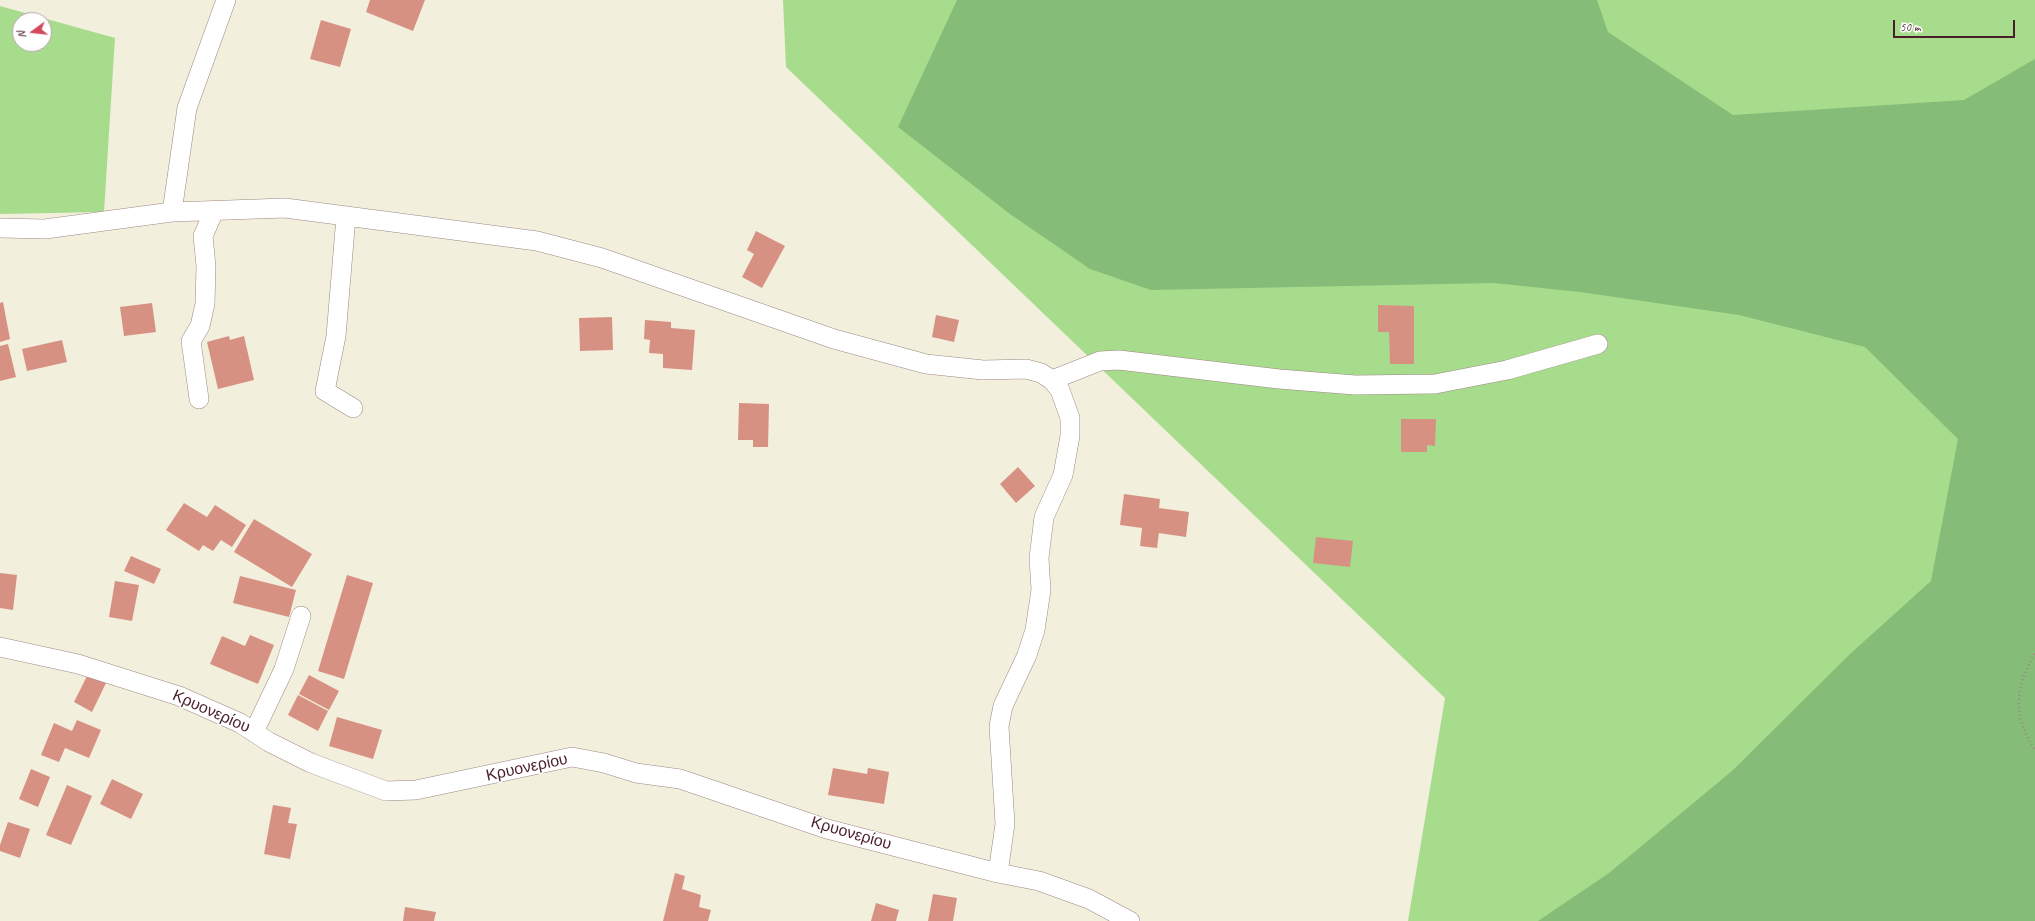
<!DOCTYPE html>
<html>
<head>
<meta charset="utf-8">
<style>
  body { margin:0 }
  #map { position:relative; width:2035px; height:921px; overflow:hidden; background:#f3efdd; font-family:Caveat,sans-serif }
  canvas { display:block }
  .north { position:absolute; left:12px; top:12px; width:40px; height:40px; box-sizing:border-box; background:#fff; border:1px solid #b7a5aa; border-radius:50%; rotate:255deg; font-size:11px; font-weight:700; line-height:16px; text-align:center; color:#4a1f2b }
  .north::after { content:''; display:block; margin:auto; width:14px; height:18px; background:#d1495b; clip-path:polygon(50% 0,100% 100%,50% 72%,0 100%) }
  .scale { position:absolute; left:1893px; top:20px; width:122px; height:18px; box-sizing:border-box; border:2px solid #4a1f2b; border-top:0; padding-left:5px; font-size:12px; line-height:14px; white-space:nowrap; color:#4a1f2b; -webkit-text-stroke:3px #fff; paint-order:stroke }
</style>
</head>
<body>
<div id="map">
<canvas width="2035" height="921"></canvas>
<div class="north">N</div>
<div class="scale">50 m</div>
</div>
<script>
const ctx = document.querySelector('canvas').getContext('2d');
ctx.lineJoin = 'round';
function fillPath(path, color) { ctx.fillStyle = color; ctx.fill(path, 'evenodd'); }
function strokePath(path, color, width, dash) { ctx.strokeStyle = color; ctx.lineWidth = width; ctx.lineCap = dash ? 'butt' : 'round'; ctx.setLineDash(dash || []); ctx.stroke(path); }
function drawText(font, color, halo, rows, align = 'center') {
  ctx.font = font + ' Caveat,sans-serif'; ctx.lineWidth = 3; ctx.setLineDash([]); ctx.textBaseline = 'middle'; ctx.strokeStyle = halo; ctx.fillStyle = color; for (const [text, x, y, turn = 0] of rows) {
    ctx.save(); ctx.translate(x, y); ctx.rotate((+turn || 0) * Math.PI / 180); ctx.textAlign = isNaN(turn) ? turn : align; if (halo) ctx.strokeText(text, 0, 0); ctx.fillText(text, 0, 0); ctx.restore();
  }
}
fillPath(new Path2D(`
  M783,0H2035V921H1408L1445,698L786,67Z
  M0,6L115,38L104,212L0,214ZM20,20H44V44H20Z`), '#a7dc8d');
fillPath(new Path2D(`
  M957,0H1597L1608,32L1733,115L1964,100L2035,59V921H1538L1609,873L1732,771L1850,654L1931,581L1958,439L1865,347L1739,315L1580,292L1494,283L1151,290L1090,269L1010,214L898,127Z`), '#85bc78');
fillPath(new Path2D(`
  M370,0H425L413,31L366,12Z
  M321,20L351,29L340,67L310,59Z
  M756,231L785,246L762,288L742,277L754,254L747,250Z
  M3,302L10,339L0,342V303Z
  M152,303L156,332L124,336L120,307Z
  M1378,305L1414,306V364H1390L1389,332H1378Z
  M936,315L959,320L954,342L932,337Z
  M612,317L613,350L580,351L579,318Z
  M645,320L671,322V328L695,330L692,370L663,368V354L649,353L650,340L644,339Z
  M229,336L230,340L244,336L254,380L218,389L207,342Z
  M62,340L67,362L27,371L22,349Z
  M8,344L16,377L0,381V346Z
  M739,403L769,404L768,447H753V440H738Z
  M1401,419H1436L1435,446L1427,445V452H1401Z
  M1018,467L1035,486L1016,503L1000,484Z
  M1124,494L1160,499L1159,508L1189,512L1186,537L1159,533L1157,548L1140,546L1142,528L1120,525Z
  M184,503L207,517L215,505L246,525L232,547L221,540L213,551L203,545L199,551L166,530Z
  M254,519L312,554L292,587L234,552Z
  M1316,537L1353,541L1350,567L1313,563Z
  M131,556L161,569L154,584L124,571Z
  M0,573L17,575L13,610L0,608Z
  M347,575L373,583L344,679L318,671Z
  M240,576L296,590L289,617L233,603Z
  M115,581L139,585L132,621L109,617Z
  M250,635L274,645L258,684L210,664L222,636L245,646Z
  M88,674L106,683L92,712L74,702Z
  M309,675L339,691L329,710L299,694Z
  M298,695L328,711L318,731L288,715Z
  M337,717L382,730L373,759L329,746Z
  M77,720L101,730L89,758L65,748L59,762L41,755L54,723L72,731Z
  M833,768L867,774L868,768L889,772L884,804L828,795Z
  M31,769L50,777L38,807L19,799Z
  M112,779L143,794L131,819L100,804Z
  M67,785L92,796L71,845L46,835Z
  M273,805L291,808L288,823L297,824L290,859L264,854Z
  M8,822L30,829L20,858L0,851V845Z
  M675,873L685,876L682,889L701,895L699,907L711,910L708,921H663Z
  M933,894L957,898L953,921H928Z
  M876,903L899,910L896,921H871Z
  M405,907L436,912L434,921H403Z`), '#d79183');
const minor = new Path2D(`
  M172,212L187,108L226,0
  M346,217L336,336L325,391L353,408
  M0,228L45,229L172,212L285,208L537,241L602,258L834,339L926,364L983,370L1026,369L1041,373L1052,380L1060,390L1070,418V436L1063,475L1044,517L1039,558L1041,590L1035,630L1027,655L1003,706L999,726L1005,824L998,873
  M1052,380L1100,361L1119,360L1279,379L1355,385L1435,384L1507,370L1598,344
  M199,399L191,341L200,326L205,304L206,266L203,236L214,211
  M0,647L78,664L179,696L240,723L269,742L311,763L386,791L416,790L572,757L604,763L636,773L680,779L827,829L998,873L1039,881L1089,899L1130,921
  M254,732L284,669L301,616`);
strokePath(minor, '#9e8784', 20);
strokePath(new Path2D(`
  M2035,654C2014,688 2013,717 2035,750`), '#9e8784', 2.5, [1, 3]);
strokePath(minor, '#fff', 19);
drawText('16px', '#4a1f2b', '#fff', [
  ["Κρυονερίου",211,712,24],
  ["Κρυονερίου",527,768,-12],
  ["Κρυονερίου",851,834,16]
]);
</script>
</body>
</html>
